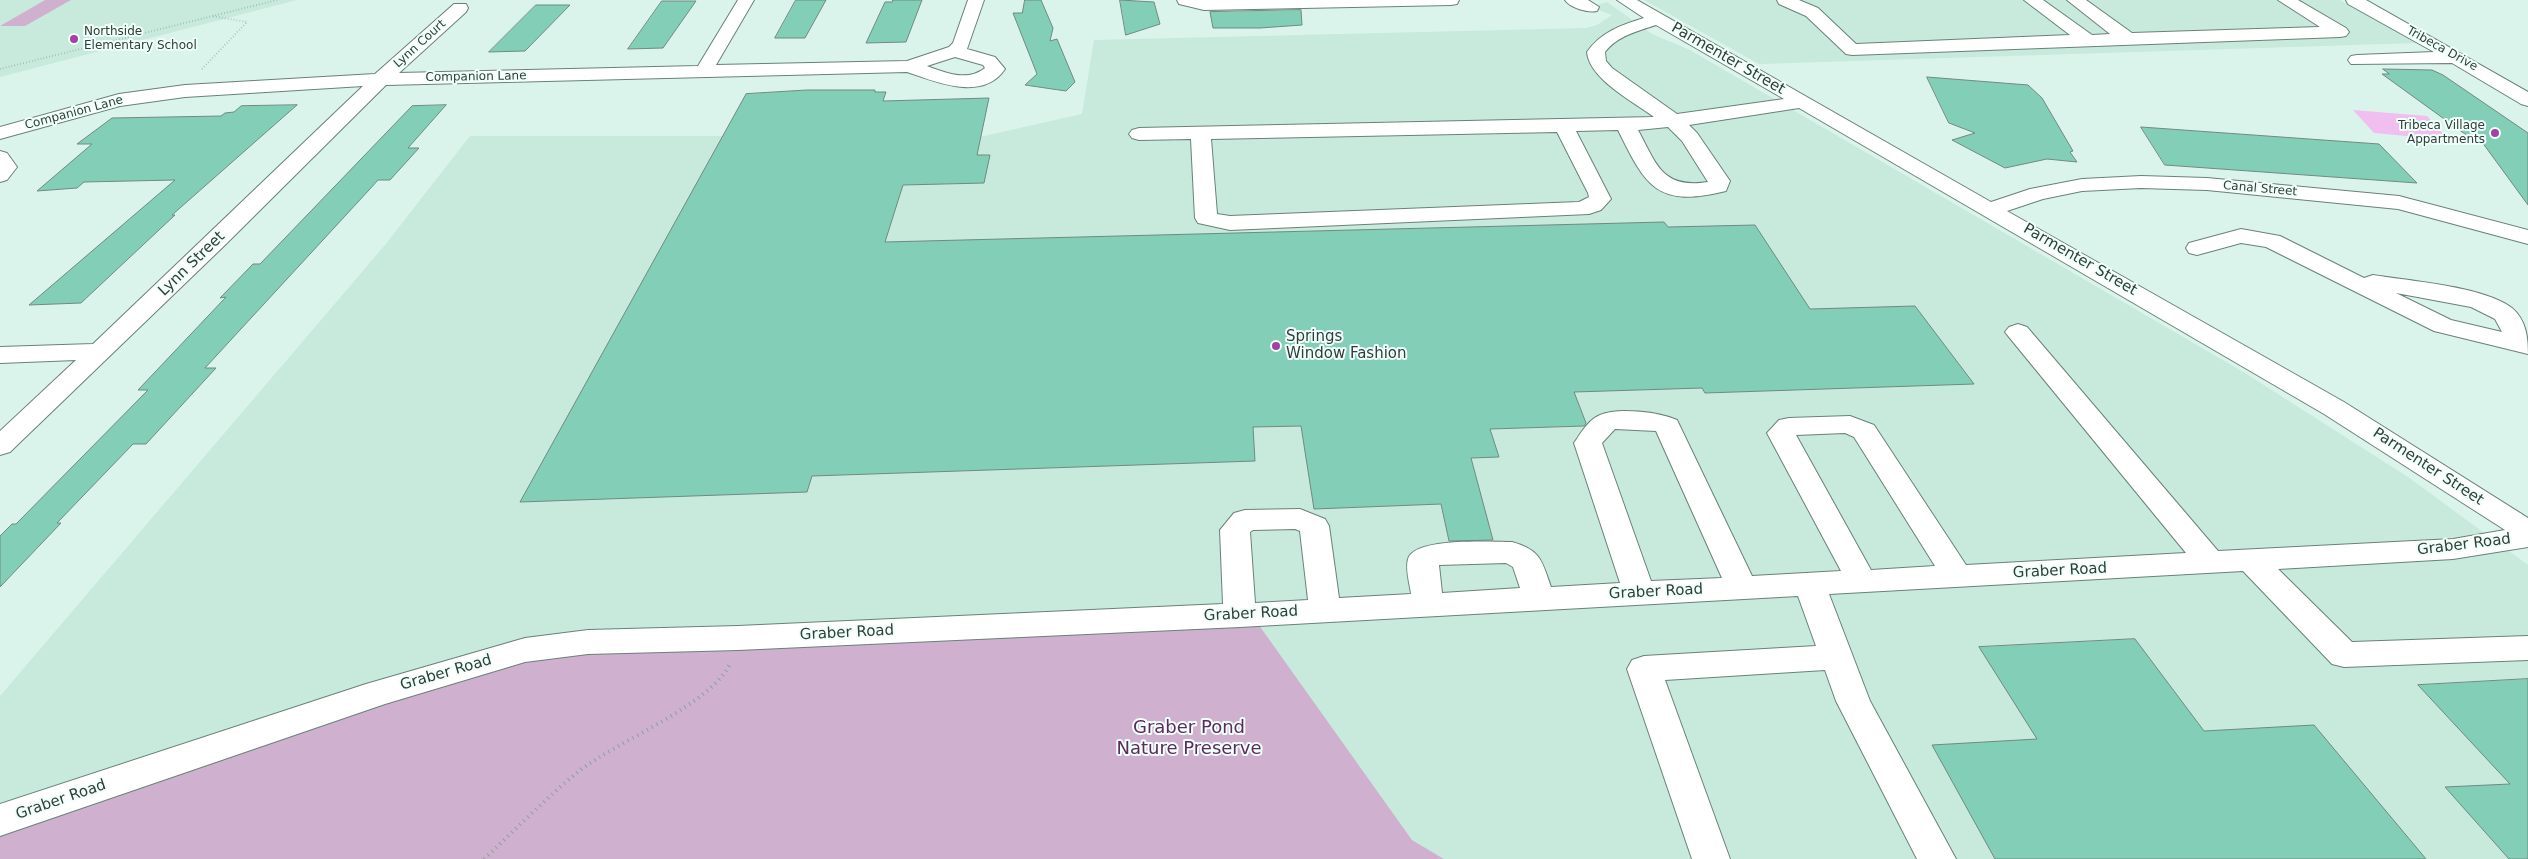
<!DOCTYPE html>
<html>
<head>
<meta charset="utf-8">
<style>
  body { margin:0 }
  canvas { display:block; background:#daf4eb }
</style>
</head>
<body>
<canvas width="2528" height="859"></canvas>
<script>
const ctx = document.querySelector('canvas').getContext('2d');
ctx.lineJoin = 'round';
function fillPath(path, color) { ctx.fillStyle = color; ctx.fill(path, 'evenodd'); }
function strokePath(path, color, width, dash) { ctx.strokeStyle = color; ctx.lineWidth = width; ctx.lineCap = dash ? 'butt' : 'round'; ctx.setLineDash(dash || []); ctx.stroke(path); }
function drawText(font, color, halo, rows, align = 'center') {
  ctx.font = font + ' "DejaVu Sans",sans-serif'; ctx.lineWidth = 4; ctx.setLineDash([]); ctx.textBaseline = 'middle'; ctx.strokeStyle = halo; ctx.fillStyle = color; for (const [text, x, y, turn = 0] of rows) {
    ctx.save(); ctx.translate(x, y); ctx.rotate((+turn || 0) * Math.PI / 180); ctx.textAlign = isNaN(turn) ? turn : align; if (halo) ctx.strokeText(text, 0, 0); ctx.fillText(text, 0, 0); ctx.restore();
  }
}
fillPath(new Path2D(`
  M0,0H297L0,77Z
  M1644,0H2340L2417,43L1759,64Z
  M1607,2L1652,34L1690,50L2245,373L2408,477L2528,565V859H1444L1412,840L1250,614L0,820V696L385,245L470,136H984L1082,114L1094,40L1586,28L1597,25L1612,15L1591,7Z`), '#c7eadd');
fillPath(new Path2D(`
  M45,0H71L25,26H0Z
  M1251,614L1412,840L1444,859H0V820L525,650Z`), '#cfb1cf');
fillPath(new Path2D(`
  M2353,110L2427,116L2449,140L2374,133Z`), '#f0bfef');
const building = new Path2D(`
  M796,0H826L805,38H775Z
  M893,0H922L906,42L866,43L885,2H892Z
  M1025,0H1041L1053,28L1050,41L1057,39L1075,82L1066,91L1025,85L1037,74L1013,13H1022Z
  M1120,0L1154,2L1160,24L1126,35Z
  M662,1H696L663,48L628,49Z
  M536,5H570L525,51L489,52Z
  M1301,10L1302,25L1260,28H1213L1210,12Z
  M2383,69L2432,70L2443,75L2528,133V205L2482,142H2476L2382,74H2389Z
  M1927,77L2028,85L2042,98L2073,151L2070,152L2077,162L2047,159L2005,168L1952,140L1975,133L1949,123Z
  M807,90H875V92H886L883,101L989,98L977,155H990L984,183L903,185L885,242L1664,222L1668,227L1755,225L1810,309L1915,306L1974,384L1705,393L1702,388L1574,392L1586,423L1584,426L1490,429L1499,457L1471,458L1493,540L1449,541L1441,504L1314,509L1301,426L1253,427L1255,461L812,476L807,492L520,502L746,94Z
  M297,105L172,215H175L81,303L29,305L175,180L84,182L77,188L37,191L92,144H77L112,118L221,116L225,113L234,112L241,106Z
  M446,105L408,148H419L390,180H378L369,190L205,368H216L146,444H133L57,523H61L0,587V536L12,524H16L148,390H138L226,297L220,298L253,264H260L412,106Z
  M2141,127L2379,144L2417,183L2165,165Z
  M2135,639L2204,731L2314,725L2426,859H1995L1932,745L2037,739L1979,647Z
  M2528,679V859H2509L2445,787L2510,784L2418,685Z`);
fillPath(building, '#82ceb6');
strokePath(building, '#728a81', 1);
const minor = new Path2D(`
  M738,0H754L716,65L907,61L949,47L953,43L968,0H984L967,49L995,57L1005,69C983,102 936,82 907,72L386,85L226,244L10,452L0,455V431L76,360L0,363V347L93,344L363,86L185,97L120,106L0,139V127L119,94L185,85L375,74L454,4H466L468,8L466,12L399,73L698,66ZM955,57L983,65L985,68C967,82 946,73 927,66Z
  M1177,0H1459L1457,4L1451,5L1204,10L1179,4Z
  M1565,0H1588L1599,7L1597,11C1588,13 1570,8 1565,0Z
  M1617,0H1637L1991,202L2030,189L2082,179L2141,176L2207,178L2399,196L2528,230V244L2398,209L2207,190L2141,188L2082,191L2043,199L2007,211L2344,402L2528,518V547L2453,559L2278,569L2352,642L2528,636V660L2344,667L2332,664L2243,571L1829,594L1870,701L1956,859H1917L1836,701L1825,670L1665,680L1730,859H1692L1627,669L1632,660L1644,656L1816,646L1798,596L1240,627L738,650L588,654L525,662L385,704L0,836V804L366,684L525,638L588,630L738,626L1223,604L1220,530L1234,513L1245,510L1300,509L1325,519L1329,526L1339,598L1411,594C1410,585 1405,569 1408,559C1414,537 1492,542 1512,542C1541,550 1542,561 1551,587L1620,583L1574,443C1581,433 1588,420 1600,415C1618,407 1660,412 1677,420L1752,576L1841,571L1767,433L1779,420L1789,418L1850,416L1874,425L1966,565L2186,553L2009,337L2005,332L2009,327L2018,324L2027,327L2218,551L2453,539L2505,530L2324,414L1799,108L1689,125L1697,133L1730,181L1726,191C1657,208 1646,187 1618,130L1576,131L1611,199L1601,210L1589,214L1230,230L1198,223L1195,218L1191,139L1139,140L1132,138L1129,134L1132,130L1139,128L1654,117C1634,102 1589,79 1587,52C1601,32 1621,25 1644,18ZM1656,25L1784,99L1677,114L1612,68L1606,61L1605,52C1617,36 1638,31 1656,25ZM1668,127L1682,141L1708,182C1662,189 1657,165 1638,130ZM1557,132L1588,193L1589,197L1579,202L1230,216L1217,214L1211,139ZM1615,429L1656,431L1722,578L1651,581L1602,443ZM1845,433L1854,437L1935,566L1871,570L1796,435ZM1295,529L1300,531L1308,600L1255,603L1250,532L1253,530ZM1506,563L1513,567L1520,588L1442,593L1439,565Z
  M1777,0H1799L1818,8L1856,44L2070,35L2024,0H2043L2092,35L2110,34L2067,0H2086L2132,33L2320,27L2278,0H2298L2346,28L2349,32L2346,36L2340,37L1852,55L1846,54L1806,16L1779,4Z
  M2346,0H2366L2528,92V106L2521,104L2452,63L2351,64L2348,60L2351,56L2357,55L2434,52L2348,4Z
  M0,151L7,153L17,167L7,180L0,182Z
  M2241,229L2280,236L2364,278L2373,275C2409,281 2483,286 2512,308C2526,320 2528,337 2528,354L2434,331L2266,247L2241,243L2197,255L2189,253L2186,248L2189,243ZM2396,293L2471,307L2495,319L2502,332L2451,320Z`);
strokePath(minor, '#6a8179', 2);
strokePath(new Path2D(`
  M0,69L277,0
  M202,69L247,22L212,16`), '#8da099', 2, [0.5, 2.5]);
strokePath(new Path2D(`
  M484,859C515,830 546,798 579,771C619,740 709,706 730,664`), '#8da099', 4, [1, 4.5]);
fillPath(minor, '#fff');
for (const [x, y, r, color] of [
  [74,39,5,"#a441a7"],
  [2495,133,5,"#a441a7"],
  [1276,346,5,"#a441a7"]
]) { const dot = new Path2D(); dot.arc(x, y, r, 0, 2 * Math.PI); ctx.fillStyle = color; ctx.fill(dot); strokePath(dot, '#effff9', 2); }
drawText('12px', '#323d39', '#effff9', [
  ["Northside",84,32],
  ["Elementary School",84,46],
  ["Tribeca Village",2485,126,"right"],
  ["Appartments",2485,140,"right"]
], 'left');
drawText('12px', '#323d39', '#effff9', [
  ["Lynn Court",420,44,-42],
  ["Tribeca Drive",2442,49,29],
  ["Companion Lane",476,77,-1],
  ["Companion Lane",74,113,-15],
  ["Canal Street",2260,189,5]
]);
drawText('15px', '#323d39', '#effff9', [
  ["Parmenter Street",1728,59,30],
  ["Parmenter Street",2080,260,30],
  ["Lynn Street",192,264,-44],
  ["Parmenter Street",2428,467,33],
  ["Graber Road",2464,545,-7],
  ["Graber Road",2060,571,-3],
  ["Graber Road",1656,592,-3],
  ["Graber Road",1251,614,-3],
  ["Graber Road",847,633,-3],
  ["Graber Road",446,673,-16],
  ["Graber Road",61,800,-19]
]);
drawText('15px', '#323d39', '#effff9', [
  ["Springs",1286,337],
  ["Window Fashion",1286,354]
], 'left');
drawText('18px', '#602861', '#effff9', [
  ["Graber Pond",1189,728],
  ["Nature Preserve",1189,749]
]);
</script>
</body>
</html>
